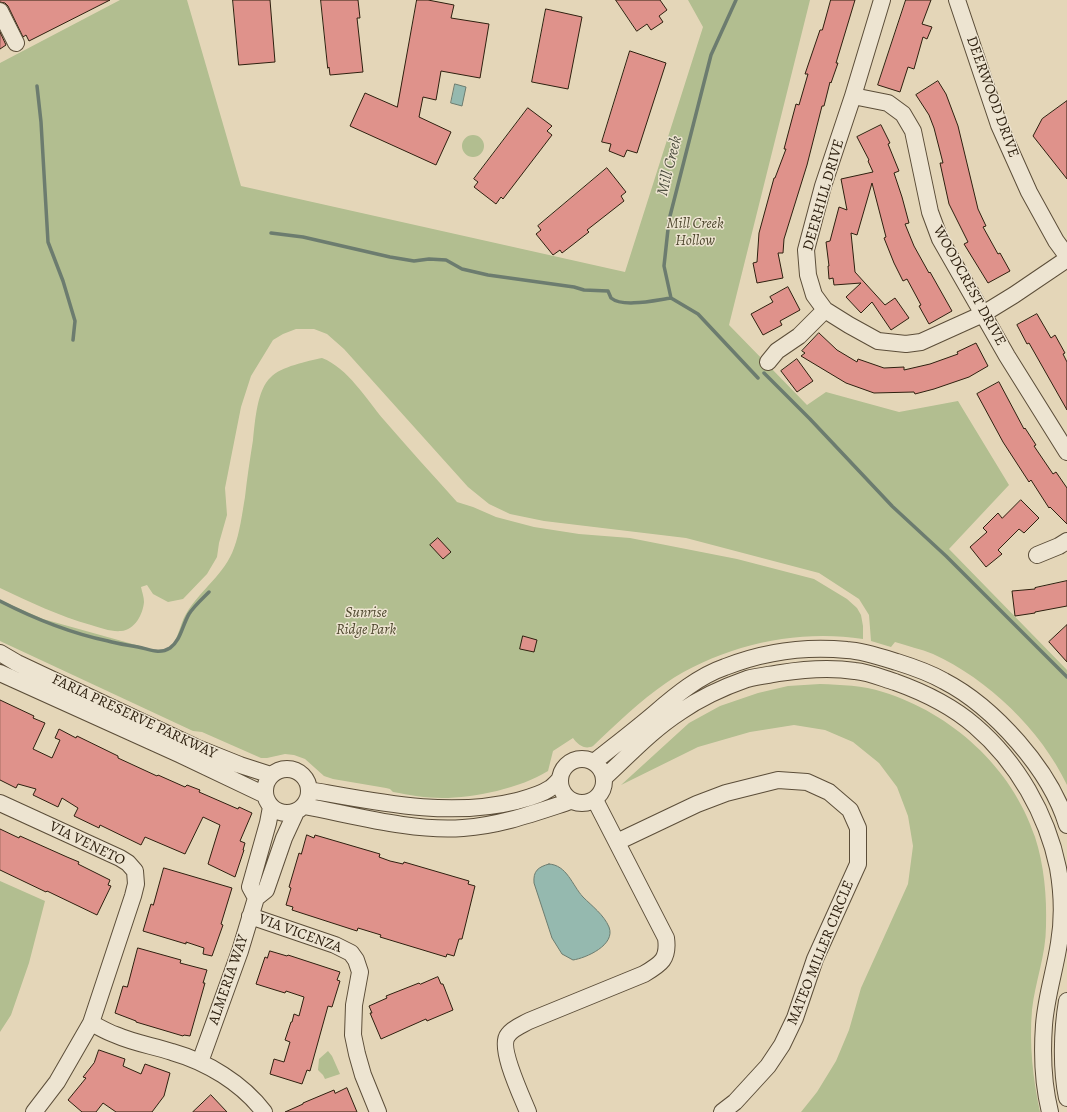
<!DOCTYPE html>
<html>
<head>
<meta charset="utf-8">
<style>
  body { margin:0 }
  canvas { display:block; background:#e4d6b8 }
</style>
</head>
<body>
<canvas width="1067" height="1112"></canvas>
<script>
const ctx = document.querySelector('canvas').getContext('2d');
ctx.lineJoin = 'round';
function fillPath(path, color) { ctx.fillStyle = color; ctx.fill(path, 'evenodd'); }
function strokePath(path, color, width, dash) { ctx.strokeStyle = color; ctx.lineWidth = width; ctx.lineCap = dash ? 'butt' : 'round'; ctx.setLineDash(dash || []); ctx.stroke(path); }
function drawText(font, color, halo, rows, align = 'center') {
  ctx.font = font + ' Alegreya,serif'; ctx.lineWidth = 3; ctx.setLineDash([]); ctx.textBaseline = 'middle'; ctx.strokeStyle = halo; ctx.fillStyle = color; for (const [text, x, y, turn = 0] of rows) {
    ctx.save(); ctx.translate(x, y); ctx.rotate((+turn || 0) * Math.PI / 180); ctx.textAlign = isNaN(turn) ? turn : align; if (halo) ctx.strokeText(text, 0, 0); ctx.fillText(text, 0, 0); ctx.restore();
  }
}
fillPath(new Path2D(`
  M120,0H187L241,186L625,272L703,27L688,0H810L729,325L807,405L826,392L899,412L958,401L1009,485L949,549L1067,670V785C1041,730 988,679 933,654C921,649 907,646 895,642L891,647L871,641L869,615L859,599L819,573L686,538L544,521L510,514L489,504L468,487L344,349L327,334L314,329H296L283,334L273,340L251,376L241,407L225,488L227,515L219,543L217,557L207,574L183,599L168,602L153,594L147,585L141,587C142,592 144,597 144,602C143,614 135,630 121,631C112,632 100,628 91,625C59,616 30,602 0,588V63Z
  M462 146a11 11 0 1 1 22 0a11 11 0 1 1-22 0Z
  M322,358C348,368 366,399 384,420C408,448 433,475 457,502L473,507L496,517L534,527L579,534L630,538L737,559L814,579L847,599L857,608L861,615L863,626V639C796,629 723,645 666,683C640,701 616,724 593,746C585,750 578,745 573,738L553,751L548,771C521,788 474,798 442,798C426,798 409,795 393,792L390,789L386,788L333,779L324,776L305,759L294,755L285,754L267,758H261L202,732L193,731L0,641V600L43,619L154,650C156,650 160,652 163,651C178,647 179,625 186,614C200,590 225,574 234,548C240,532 242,514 245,497C247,478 250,459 253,440C255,422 257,389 271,377C280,367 308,361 322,358Z
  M820,684C841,685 863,685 883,692C951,713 1012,767 1035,837C1044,864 1047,897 1046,926C1046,955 1035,982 1032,1010C1029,1044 1033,1079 1040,1112H801L817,1092L836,1061L849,1030L861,988L908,884L913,846L908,816L897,787L879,763L853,742L825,730L794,725L750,732L698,747L621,785L689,723L720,706L758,693L788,686Z
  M0,881L45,901L29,963L11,1015L0,1032Z
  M328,1051L332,1056L340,1074L325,1079L323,1075L318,1070L319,1059Z`), '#b2be90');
const water = new Path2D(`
  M455,84L466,87L462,106L451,103Z
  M549,864C567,865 572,885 583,897C592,906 604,915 609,927C616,945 586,958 573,960L562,954L552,938L534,883C533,871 538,867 549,864Z`);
fillPath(water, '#95b9af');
strokePath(water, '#6c7c6f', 1);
strokePath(new Path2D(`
  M736,0L711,55L669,220L664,266L671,298L698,314L758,378
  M37,86L41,122L48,242L63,281L75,321L73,340
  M271,233L303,237L390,257L414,261L429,259L446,260L462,269L488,275L574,287L584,290L608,291L611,298C623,308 656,300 671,298
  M764,373L810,419L892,506
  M893,507L946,556L1067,677
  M0,601C35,619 70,633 108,641C118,644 128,645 138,647C149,649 159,655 170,648C181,640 182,626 189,614C194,606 202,599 209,592`), '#6c7c6f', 3.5);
const building = new Path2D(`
  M0,0H110L29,41L26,35L23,37L8,6L5,3L0,2Z
  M233,0H270L275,62L239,65Z
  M321,0H358L360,18H357L363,72L330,75L329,67L328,68Z
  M417,0H428L454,5L451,18L489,24L480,78L441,71L436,100L423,97L419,117L451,132L436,165L350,126L365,93L397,107Z
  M616,0H660L667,10L659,16L663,22L651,30L647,24L637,31Z
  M831,0H855L836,63H838L831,83L830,82L824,106H822L807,165L784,239L783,253H778L783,278L757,283L753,263L757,262L759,233L774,178H775L786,149H784L796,104L799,105L808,74H805L820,30H822Z
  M906,0H931L922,24L932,27L927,39L923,37L914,69L908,67L900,92L878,85Z
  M546,9L582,17L568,89L532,82Z
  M0,32L6,45L0,49Z
  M630,51L666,63L637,153L627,150L624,157L609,151L611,144L602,142Z
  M938,81L946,94L958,126L978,209L986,226L983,227L998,254L1000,253L1010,271L988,283L964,244L968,242L949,204L940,163H943L934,128L929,115L916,95Z
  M1067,101V179L1033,136L1042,119Z
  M528,108L552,126L547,131L552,135L503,199L501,197L496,204L474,187L478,182L474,179Z
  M881,125L890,143L888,144L899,171L894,173L902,197L909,223L905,224L914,246L929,273L930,272L952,311L929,324L919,306L921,305L907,279L903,281L894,263L884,238L886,237L872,183L857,235L851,233L855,272L885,305L895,298L909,318L891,330L872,302L861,313L846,297L861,283L834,285L833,278L829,279L828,266H829L826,242L830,241L839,207L847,210L841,179L873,172L868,161L869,160L857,137Z
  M607,168L626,192L621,196L624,201L587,230L589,232L562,253L560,250L553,255L536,234L541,230L538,226Z
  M788,287L800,310L780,321L782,325L763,335L751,314L773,302L770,297Z
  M1037,314L1051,338L1055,335L1065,353L1063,354L1067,362V410L1029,343L1027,344L1017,325Z
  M819,333L837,350L857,362L858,359L884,368L904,367V370L930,364L958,354L957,352L976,343L988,366L969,377L934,389L915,394L914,392L874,393L846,383L801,356L805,353L802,351Z
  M797,359L813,381L797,392L781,371Z
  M999,382L1024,429L1025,428L1036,445L1034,446L1053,474L1056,472L1067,488V524L1050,507L1049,508L1031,480L1029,482L1003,442L977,394Z
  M1021,500L1039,518L1024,533L1019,529L998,550L1002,554L986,567L970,547L987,532L983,528L998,513L1002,518Z
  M438,538L451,552L443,559L430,545Z
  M1067,581V606L1035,612V613L1015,616L1012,591L1035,589V588Z
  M1067,625V662L1049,642Z
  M523,636L537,640L534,652L520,649Z
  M0,700L34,716L33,718L45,723L33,749L52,758L60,740L55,738L59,729L76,738L77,736L118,756V758L157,776L158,775L185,787L187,785L200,790L199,792L238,809L239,807L252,813L240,841L245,843L243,850H244L235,877L208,864L220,825L203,817L185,854L145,837L141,845L100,825L99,828L74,816L78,808L62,798L58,807L33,795L36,789L18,784L16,788L0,780Z
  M0,829L19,838L20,836L67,857L79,862L78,864L110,880L108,885L111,886L97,915L47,891L46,892L0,870Z
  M307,835L314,838L315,835L380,854L379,857L390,861L403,864L404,862L469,881L468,884L475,886L462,939H459L454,956L447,954L446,957L380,937L381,935L358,928L357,931L292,910L293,907L286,905L291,888L289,887L299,853L301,854Z
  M164,868L232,888L221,924L223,925L212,956L203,954L204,948L186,942V944L143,931L151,904L153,905Z
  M138,948L181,960L180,963L207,970L203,983H205L190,1036L184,1035L183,1036L136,1022V1021L115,1013L123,986L127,987Z
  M270,951L287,956L288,955L340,972L337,980L340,981L332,1007L328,1006L310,1071L307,1070L302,1084L270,1074L274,1059L284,1062L290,1042L285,1040L291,1022H292L294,1014L299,1016L304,997L286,991L285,993L256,984L265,957L267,958Z
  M438,977L441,984H443L453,1010L427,1021L426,1019L381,1039L370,1013H372L369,1006L387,998L386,996L419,983L420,984Z
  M99,1050L125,1059L123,1066L141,1074L145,1064L170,1073L164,1096L152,1112H116L103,1103L96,1112H82L68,1100L86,1078L83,1077L94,1063Z
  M347,1088L357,1112H285L303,1104V1103L334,1090L335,1093Z
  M211,1095L227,1112H193Z`);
fillPath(building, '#df928b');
strokePath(building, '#2e200f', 1);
const minor = new Path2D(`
  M882,0L853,96L823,186L806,250L808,275L814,295L825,310L849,325L878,341L906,344L921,342L983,314L1014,295L1067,259
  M957,0L999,125L1029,192L1056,241L1067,256
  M0,11L16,43
  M853,96L888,103L903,114L913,131L930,212L940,239L1007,356L1067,452
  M768,362L777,351L799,336L825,310
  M1037,555L1059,546L1067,541
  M0,653L17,663L195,747L240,765L271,775
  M0,673L179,754L265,795
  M560 781a22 22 0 1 1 44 0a22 22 0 1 1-44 0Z
  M594,762C614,746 635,730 655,713C676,695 699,676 725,667C763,652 806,646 847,650C863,651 881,657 897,662C913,667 930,673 944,681C973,696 997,718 1018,742C1038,765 1058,795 1067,825
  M265 791a22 22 0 1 1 44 0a22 22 0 1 1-44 0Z
  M604,778C629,755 652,730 680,712C700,698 724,687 747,679C758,676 769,675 780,673C805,669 830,667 855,671C868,672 882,678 895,682C923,692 952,706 975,726C1017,762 1047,814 1058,868C1062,891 1063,920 1059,943C1055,970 1046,997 1044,1025C1042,1053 1043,1084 1050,1112
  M309,790C377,802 449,818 517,801C528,798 540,795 549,789C553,787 557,782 560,779
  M0,803L120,858L128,863L135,871L136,884L133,896L91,1023L57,1082L34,1112
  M304,806C353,815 413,832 463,828C502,825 534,813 571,801
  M617,842L697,804L726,793L778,780L807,782L829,792L850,810L858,828V864L815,959L795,1018L782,1045L768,1066L735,1102L722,1112
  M256,898L250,887L268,823L271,807
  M250,916L335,945L351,953L356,960L360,972L354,1005L353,1035L357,1054L363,1075L378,1112
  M1067,1001C1062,1030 1061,1069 1067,1098
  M91,1023C99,1027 107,1032 116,1035C134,1043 154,1046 172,1052C207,1062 242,1083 264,1112
  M200,1062L240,951L256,898L266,890L284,838L296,812
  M528,1112C522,1097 498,1047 508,1035C513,1028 522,1025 529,1021L644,974C661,964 669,959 666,938L595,800`);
strokePath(minor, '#5c4e39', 18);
strokePath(minor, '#ede4d1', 16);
drawText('15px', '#2e200f', '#ede4d1', [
  ["DEERWOOD DRIVE",992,97,70],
  ["DEERHILL DRIVE",824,195,-74],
  ["WOODCREST DRIVE",969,286,61],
  ["FARIA PRESERVE PARKWAY",134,717,25],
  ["VIA VENETO",87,844,26],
  ["VIA VICENZA",300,934,20],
  ["MATEO MILLER CIRCLE",821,953,-68],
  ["ALMERIA WAY",229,980,-71]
]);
drawText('italic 15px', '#4f482f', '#ede4d1', [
  ["Mill Creek",695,224],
  ["Hollow",695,241],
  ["Sunrise",366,613],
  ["Ridge Park",366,630]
]);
drawText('italic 16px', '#4d4e3f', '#ede4d1', [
  ["Mill Creek",670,166,-76]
]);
</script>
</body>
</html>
